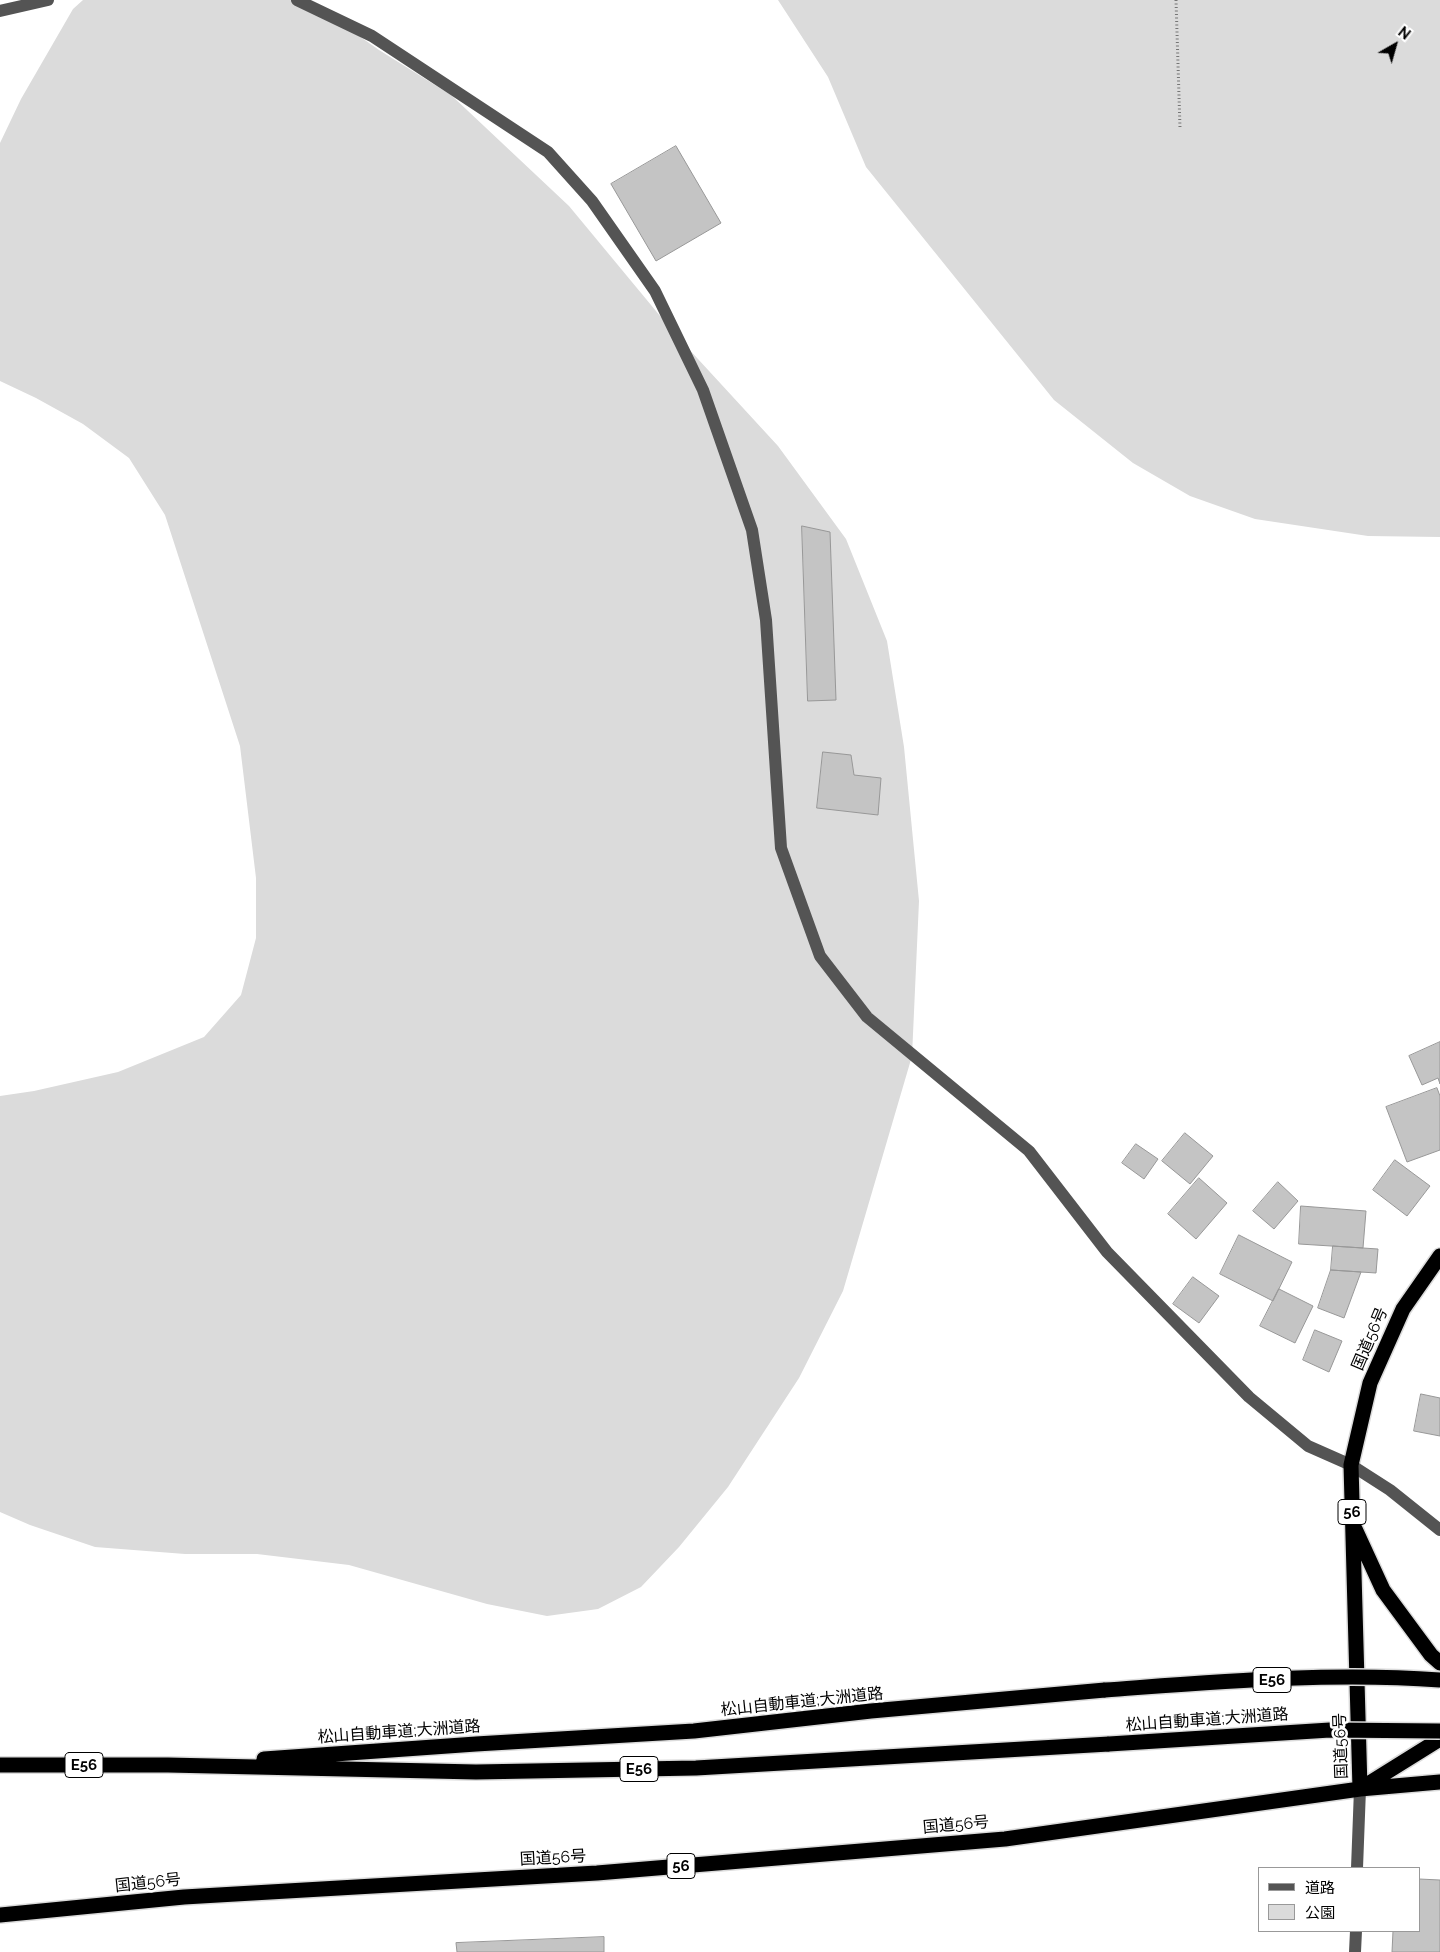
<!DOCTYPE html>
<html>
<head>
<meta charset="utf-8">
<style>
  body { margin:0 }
  #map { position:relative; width:1440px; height:1952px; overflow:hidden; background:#fff; font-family:Raleway,"Noto Sans JP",sans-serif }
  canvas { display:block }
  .legend { position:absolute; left:1258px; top:1867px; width:162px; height:65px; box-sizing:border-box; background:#fff; border:1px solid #999; margin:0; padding:6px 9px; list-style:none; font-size:15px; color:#000 }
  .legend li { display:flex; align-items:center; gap:10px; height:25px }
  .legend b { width:25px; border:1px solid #999 }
  .north { position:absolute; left:1370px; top:20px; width:50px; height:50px; -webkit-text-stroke:4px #fff; paint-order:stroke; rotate:38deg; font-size:14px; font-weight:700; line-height:20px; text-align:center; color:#000 }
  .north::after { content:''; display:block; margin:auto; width:18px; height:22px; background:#000; clip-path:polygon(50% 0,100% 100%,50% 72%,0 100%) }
</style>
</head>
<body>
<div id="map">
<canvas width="1440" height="1952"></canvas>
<ul class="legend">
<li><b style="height:6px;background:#545454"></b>道路</li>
<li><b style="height:14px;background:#dbdbdb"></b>公園</li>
</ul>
<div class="north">N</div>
</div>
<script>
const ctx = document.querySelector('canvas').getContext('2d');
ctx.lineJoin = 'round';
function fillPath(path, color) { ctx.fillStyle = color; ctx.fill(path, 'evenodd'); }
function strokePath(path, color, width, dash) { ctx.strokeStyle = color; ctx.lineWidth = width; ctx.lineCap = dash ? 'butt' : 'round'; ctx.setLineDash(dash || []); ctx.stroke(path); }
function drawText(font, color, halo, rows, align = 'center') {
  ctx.font = font + ' Raleway,"Noto Sans JP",sans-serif'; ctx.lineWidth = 5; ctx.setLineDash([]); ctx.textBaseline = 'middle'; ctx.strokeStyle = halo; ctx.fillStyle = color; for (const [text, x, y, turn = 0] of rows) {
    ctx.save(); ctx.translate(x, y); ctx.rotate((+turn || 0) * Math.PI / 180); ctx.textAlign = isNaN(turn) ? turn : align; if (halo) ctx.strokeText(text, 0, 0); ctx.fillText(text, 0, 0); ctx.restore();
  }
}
fillPath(new Path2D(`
  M83,0H308L379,50L451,95L569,206L675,334L778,446L846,539L887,641L904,747L919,901L912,1056L843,1291L799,1378L728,1487L679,1547L641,1587L598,1609L547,1616L487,1604L349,1565L257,1554H185L95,1547L30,1525L0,1512V1096L34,1091L118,1072L204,1037L241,995L256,938V878L240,746L165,515L129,458L83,424L36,398L0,381V143L21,99L73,9Z
  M778,0H1440V537L1368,536L1255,519L1190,496L1133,463L1054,400L866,167L828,77Z`), '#dbdbdb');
const building = new Path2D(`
  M676,146L721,223L656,261L611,184Z
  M802,526L830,532L836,700L808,701Z
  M823,752L851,755L854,775L881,778L878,815L817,808Z
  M1440,1042V1084L1438,1078L1422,1085L1409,1056Z
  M1437,1088L1440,1096V1150L1407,1162L1386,1107Z
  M1185,1133L1213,1156L1190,1184L1162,1161Z
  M1136,1144L1158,1159L1144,1179L1122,1163Z
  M1395,1160L1430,1186L1407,1216L1373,1190Z
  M1199,1178L1227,1203L1196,1239L1168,1214Z
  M1278,1182L1298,1201L1274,1229L1253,1211Z
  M1301,1206L1366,1211L1363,1248L1299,1244Z
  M1239,1235L1292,1262L1273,1301L1220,1274Z
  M1333,1246L1378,1249L1376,1273L1331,1270Z
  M1331,1270L1361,1272L1344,1318L1318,1308Z
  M1193,1277L1219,1296L1199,1323L1173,1304Z
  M1279,1289L1313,1306L1295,1343L1260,1326Z
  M1315,1330L1342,1341L1329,1372L1303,1360Z
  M1421,1394L1440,1398V1436L1414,1431Z
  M1419,1879L1440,1880V1952H1392L1393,1931H1419Z
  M604,1937V1952H457L456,1943Z`);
fillPath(building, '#c4c4c4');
strokePath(building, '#989898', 1);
const highway = new Path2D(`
  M1355,1529L1383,1590L1431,1655L1440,1663
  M264,1759L476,1744L694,1731L871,1711L1105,1690
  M0,1765H168L476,1772L696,1768L1109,1744
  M1363,1787L1440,1739
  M1360,1789L1351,1465L1370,1383L1403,1309L1440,1256
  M0,1915L184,1897L597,1873L1005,1839L1360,1789L1440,1782`);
strokePath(highway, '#dbdbdb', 18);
strokePath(new Path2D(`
  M1176,0L1180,128`), '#767676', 3, [1, 2.5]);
strokePath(new Path2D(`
  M297,0L372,36L548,152L592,201L655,291L703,390L752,530L766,620L781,848L820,956L867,1017L1029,1151L1107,1252L1249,1397L1308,1446L1351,1465L1390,1490L1440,1530
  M0,11L48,0
  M1357,1868L1360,1789
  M1355,1952L1356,1931`), '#545454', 12);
strokePath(highway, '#000', 15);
const highwayBridge = new Path2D(`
  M1105,1690C1216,1682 1328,1672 1440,1680
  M1109,1744L1330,1730L1440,1731`);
strokePath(highwayBridge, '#dbdbdb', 18, []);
strokePath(highwayBridge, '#000', 15);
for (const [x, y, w] of [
  [1352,1512,28],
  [1272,1680,38],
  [84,1765,38],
  [639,1769,38],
  [681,1866,28]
]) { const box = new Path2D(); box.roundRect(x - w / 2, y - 12.5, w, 25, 4); ctx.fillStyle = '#fff'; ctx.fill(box); strokePath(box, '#000', 1); }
drawText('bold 15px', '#000', null, [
  ["56",1352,1512],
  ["E56",1272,1680],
  ["E56",84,1765],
  ["E56",639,1769],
  ["56",681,1866]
]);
drawText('16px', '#000', '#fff', [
  ["国道56号",1370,1339,-67],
  ["松山自動車道;大洲道路",802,1702,-6],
  ["松山自動車道;大洲道路",1207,1720,-4],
  ["松山自動車道;大洲道路",399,1732,-4],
  ["国道56号",1341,1746,-92],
  ["国道56号",956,1825,-5],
  ["国道56号",553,1858,-3],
  ["国道56号",148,1883,-6]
]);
</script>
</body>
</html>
